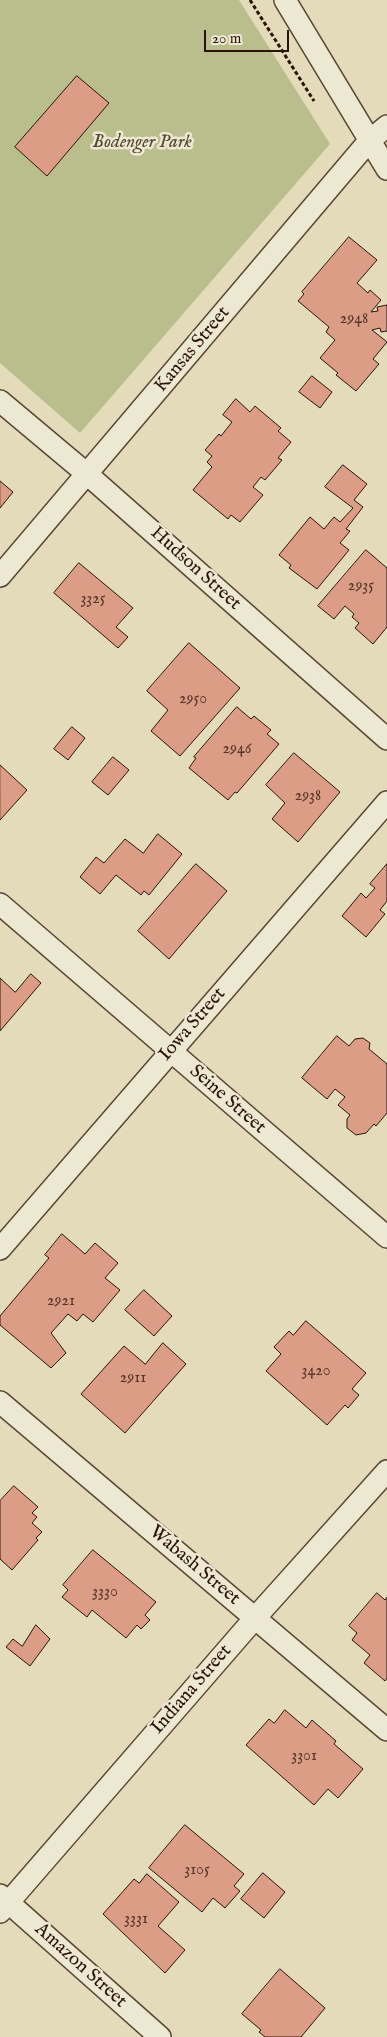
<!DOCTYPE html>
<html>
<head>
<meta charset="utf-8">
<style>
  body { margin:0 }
  #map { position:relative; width:387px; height:2037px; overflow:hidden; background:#e4dbba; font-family:"IM FELL English",serif }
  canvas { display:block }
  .scale { position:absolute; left:204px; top:30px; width:85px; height:22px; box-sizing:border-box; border:2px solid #2a1409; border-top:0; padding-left:6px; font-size:15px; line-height:18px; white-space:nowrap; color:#2a1409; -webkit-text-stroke:4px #ede8d2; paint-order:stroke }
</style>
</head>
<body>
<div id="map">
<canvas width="387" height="2037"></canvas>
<div class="scale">20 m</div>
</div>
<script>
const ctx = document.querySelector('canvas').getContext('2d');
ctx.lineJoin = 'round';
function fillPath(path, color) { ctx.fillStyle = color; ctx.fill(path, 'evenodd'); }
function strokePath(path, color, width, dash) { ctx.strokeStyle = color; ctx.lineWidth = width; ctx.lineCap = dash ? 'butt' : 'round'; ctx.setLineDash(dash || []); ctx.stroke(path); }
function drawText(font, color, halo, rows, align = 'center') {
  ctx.font = font + ' "IM FELL English",serif'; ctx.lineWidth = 5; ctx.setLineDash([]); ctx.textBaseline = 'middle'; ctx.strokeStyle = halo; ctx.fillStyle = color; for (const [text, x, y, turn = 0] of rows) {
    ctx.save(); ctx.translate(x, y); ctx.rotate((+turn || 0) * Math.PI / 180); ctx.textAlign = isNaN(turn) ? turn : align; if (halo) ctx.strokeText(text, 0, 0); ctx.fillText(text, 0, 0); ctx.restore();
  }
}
fillPath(new Path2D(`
  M0,0H239L330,144L80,433L0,363Z`), '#babe8c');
const building = new Path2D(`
  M77,76L109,103L47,176L15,147Z
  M349,237L377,260L357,283L368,293L370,290L381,300L371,312L378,311L377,307L387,305V331L381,332L380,328L372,330L387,342L373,359L379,364L356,391L336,375L338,373L320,358L335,340L326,332L329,327L298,301L304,294L302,292Z
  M312,376L332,392L320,408L299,392Z
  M236,399L250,412L255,406L281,428L278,431L291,442L278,458L282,460L265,480L261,477L253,487L263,495L240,522L231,515L228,519L193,490L212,467L207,462L212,456L205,450L219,434L221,436L232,422L223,415Z
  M343,465L367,484L354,500L363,507L346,529L350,531L340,543L349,550L317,589L289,568L291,565L279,555L310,517L324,529L334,517L340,522L353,508L325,487Z
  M0,481L13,492L0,508Z
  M366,550L387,568V627L373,644L355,628L359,623L352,617L354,614L345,606L334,619L318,606Z
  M79,563L133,608L116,627L128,637L118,648L54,593Z
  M189,643L240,688L180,756L151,731L168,710L147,691Z
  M237,707L251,719L254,716L271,730L267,734L279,744L237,793L235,792L228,800L189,768L196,758L194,757Z
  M72,727L85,738L68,760L54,749Z
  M294,753L340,792L298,842L272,819L285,803L266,785Z
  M113,757L129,770L108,795L92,782Z
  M0,765L27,790L0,820Z
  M158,834L182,854L149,895L144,891L141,895L116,875L100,894L80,877L96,857L104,863L125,839L143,853Z
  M196,864L227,891L169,959L138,931Z
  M387,864V901L380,910L385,914L366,937L342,916L361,893L366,898L375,888L370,884Z
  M31,974L41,983L0,1031V978L15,992Z
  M337,1036L349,1046L355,1039L363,1038L370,1043L369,1049L387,1064V1113L376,1126L374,1124L366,1133L356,1135L347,1128V1119L350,1115L338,1105L345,1097L335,1089L327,1099L302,1078Z
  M62,1234L85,1254L95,1243L118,1263L105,1278L120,1290L93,1322L83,1314L77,1321L68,1314L51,1333L66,1353L51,1368L0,1325V1316L49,1258L45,1255Z
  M144,1290L172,1316L154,1336L125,1310Z
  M306,1321L366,1373L352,1389L359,1395L348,1408L345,1405L327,1425L266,1371L281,1354L274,1347L289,1331L293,1335Z
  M163,1343L186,1364L125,1433L81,1394L124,1346L145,1364Z
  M14,1486L38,1507L32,1513L37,1517L32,1523L42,1532L36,1538L38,1540L12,1570L0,1559V1501Z
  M93,1550L156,1602L145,1615L150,1620L141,1629L137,1625L126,1638L92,1610L87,1617L62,1597L68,1590L63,1585Z
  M377,1593L385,1600L387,1597V1678L385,1681L364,1663L370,1655L352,1640L357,1633L349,1626Z
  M36,1625L50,1639L30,1666L6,1647L13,1639L22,1646Z
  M285,1710L306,1728L312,1720L336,1741L334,1744L363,1769L338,1798L328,1789L314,1805L246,1745L269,1719L274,1723Z
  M185,1825L244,1874L234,1886L240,1891L225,1908L213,1898L202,1912L149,1868Z
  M263,1873L285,1892L264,1918L241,1899Z
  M147,1874L179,1902L158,1926L185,1950L165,1973L103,1914L134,1879L139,1883Z
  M280,1969L325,2008L301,2037H265L259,2032L261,2030L242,2014Z`);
fillPath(building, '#db9d85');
strokePath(building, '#2a1409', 1);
const street = new Path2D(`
  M285,0L387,169
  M0,401L87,474L387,739
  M0,576L369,141L387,126
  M0,904L387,1237
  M0,1249L387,802
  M0,1402L387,1730
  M0,1895L160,2037
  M0,1912L255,1618L387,1471`);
strokePath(street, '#584635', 24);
strokePath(new Path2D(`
  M250,0L314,101`), '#2a1409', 3, [4, 2.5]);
strokePath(street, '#ede8d2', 21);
drawText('16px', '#563628', null, [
  ["2948",354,320],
  ["2935",361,587],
  ["3325",93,600],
  ["2950",193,700],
  ["2946",237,750],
  ["2938",308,797],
  ["2921",61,1302],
  ["3420",316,1372],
  ["2911",133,1379],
  ["3330",105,1593],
  ["3301",304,1757],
  ["3105",197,1871],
  ["3331",136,1920]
]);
drawText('italic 19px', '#554730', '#ede8d2', [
  ["Bodenger Park",142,143]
]);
drawText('19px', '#2a1409', '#ede8d2', [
  ["Kansas Street",193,350,-50],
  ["Hudson Street",195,569,42],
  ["Iowa Street",193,1025,-49],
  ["Seine Street",227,1100,41],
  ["Wabash Street",194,1566,40],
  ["Indiana Street",192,1690,-49],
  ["Amazon Street",80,1966,42]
]);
</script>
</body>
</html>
